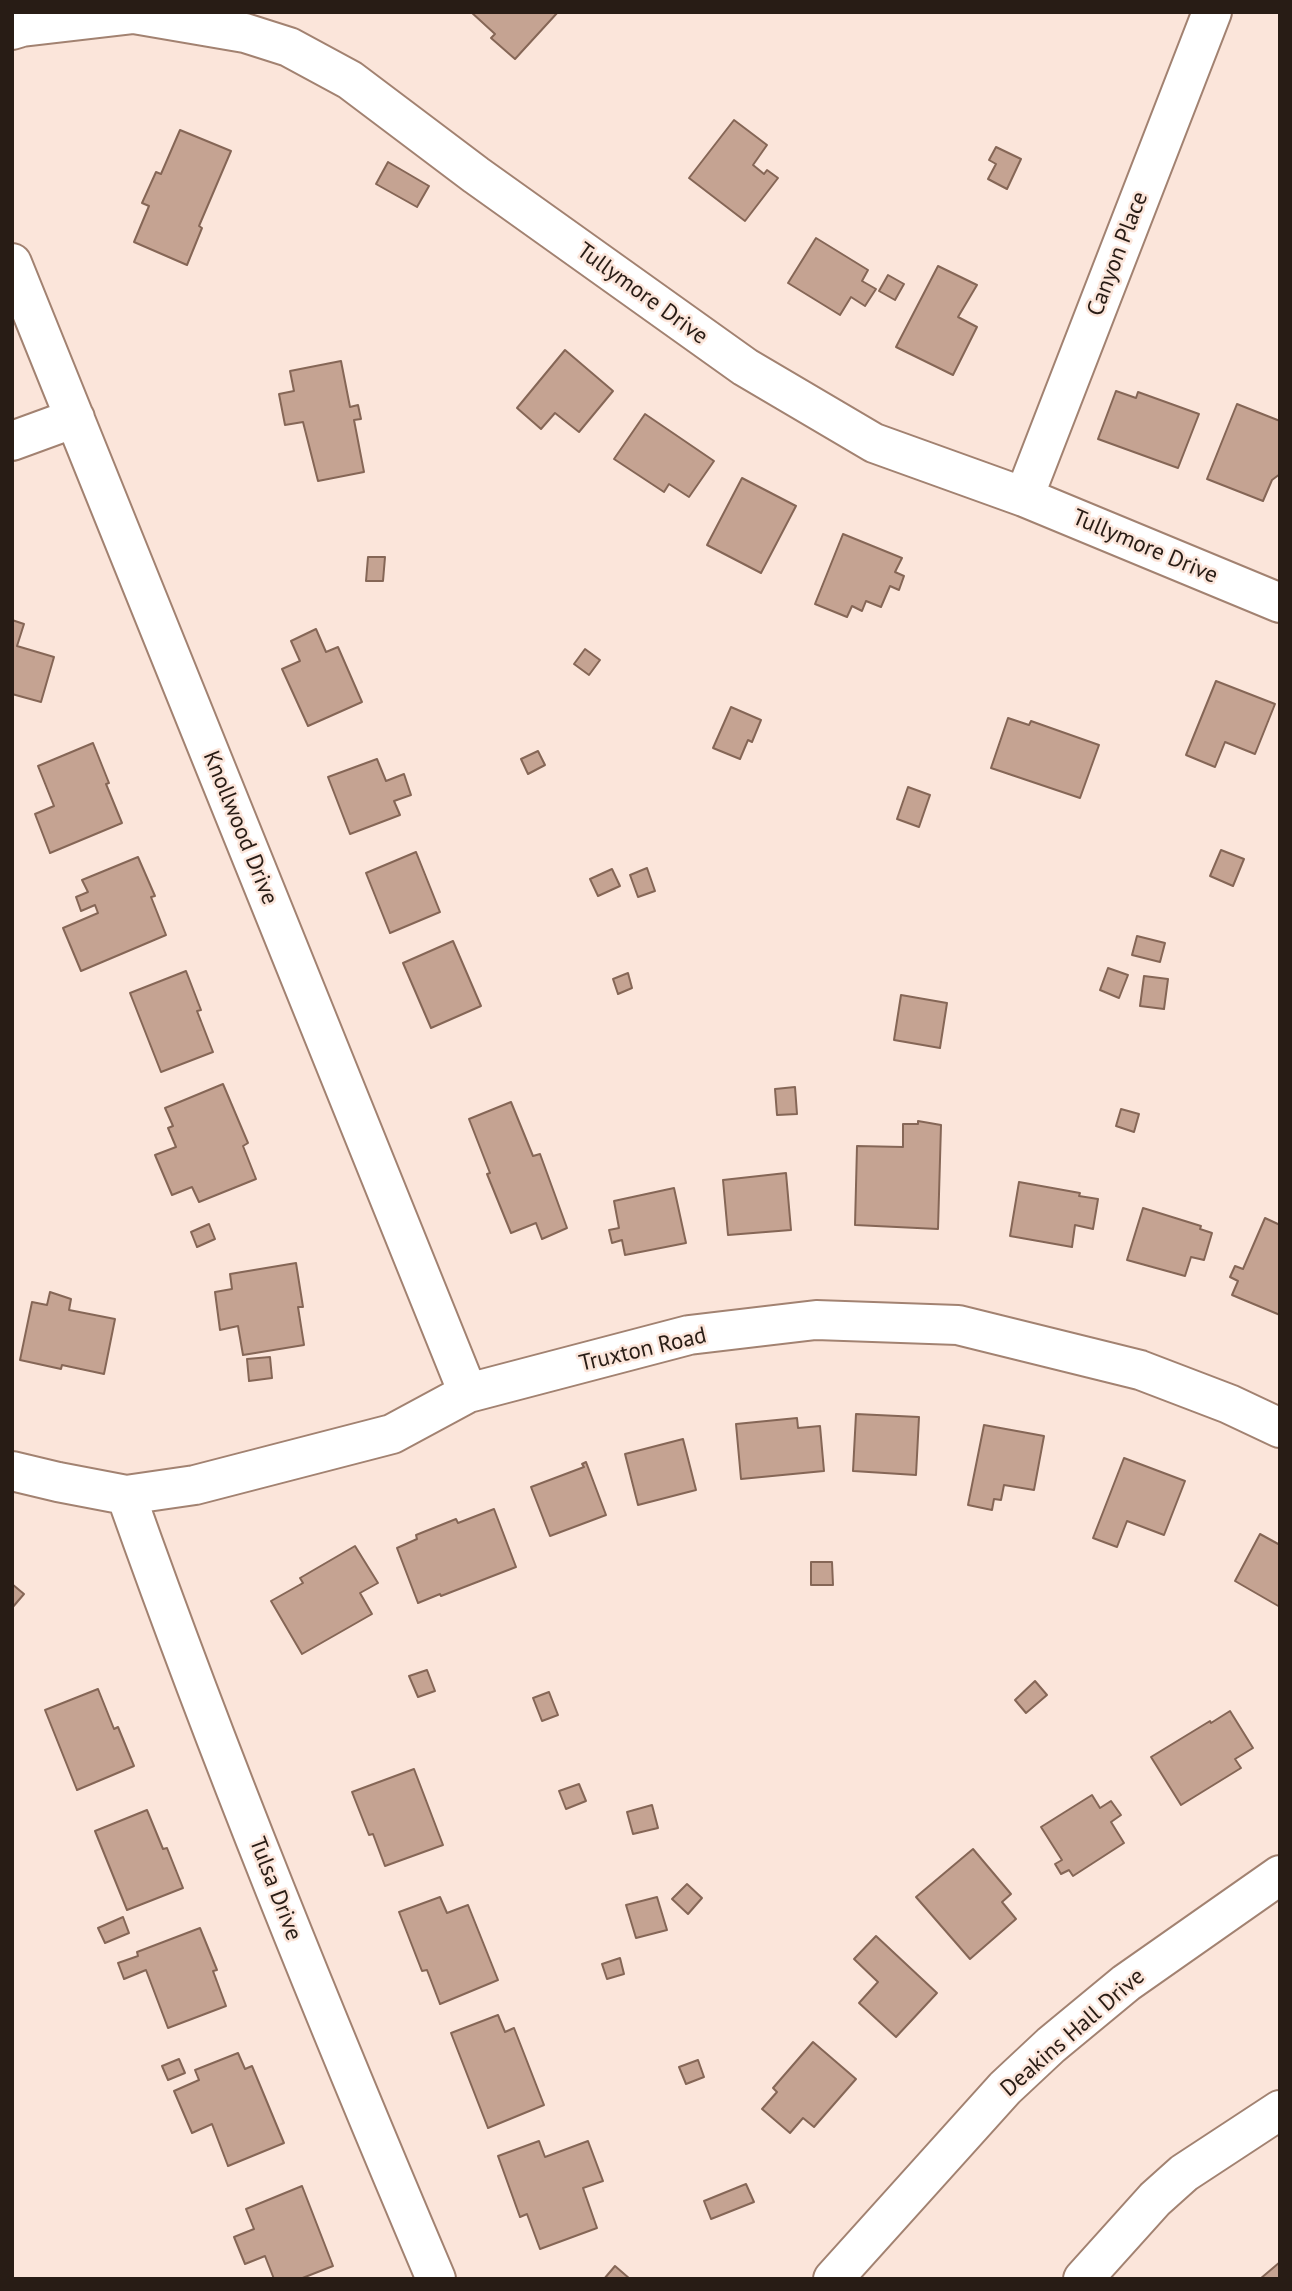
<!DOCTYPE html>
<html>
<head>
<meta charset="utf-8">
<style>
  body { margin:0 }
  #map { position:relative; width:1292px; height:2291px; overflow:hidden; background:#fbe5da; font-family:"PT Sans",sans-serif }
  canvas { display:block }
  .frame { position:absolute; inset:0; border:14px solid #281c15; pointer-events:none }
</style>
</head>
<body>
<div id="map">
<canvas width="1292" height="2291"></canvas>
<div class="frame"></div>
</div>
<script>
const ctx = document.querySelector('canvas').getContext('2d');
ctx.lineJoin = 'round';
function fillPath(path, color) { ctx.fillStyle = color; ctx.fill(path, 'evenodd'); }
function strokePath(path, color, width, dash) { ctx.strokeStyle = color; ctx.lineWidth = width; ctx.lineCap = dash ? 'butt' : 'round'; ctx.setLineDash(dash || []); ctx.stroke(path); }
function drawText(font, color, halo, rows, align = 'center') {
  ctx.font = font + ' "PT Sans",sans-serif'; ctx.lineWidth = 5; ctx.setLineDash([]); ctx.textBaseline = 'middle'; ctx.strokeStyle = halo; ctx.fillStyle = color; for (const [text, x, y, turn = 0] of rows) {
    ctx.save(); ctx.translate(x, y); ctx.rotate((+turn || 0) * Math.PI / 180); ctx.textAlign = isNaN(turn) ? turn : align; if (halo) ctx.strokeText(text, 0, 0); ctx.fillText(text, 0, 0); ctx.restore();
  }
}
const building = new Path2D(`
  M471,12H558L515,59L491,38L495,34Z
  M734,120L767,145L753,165L764,174L767,170L778,178L745,221L689,178Z
  M180,130L231,151L199,226L202,228L187,265L134,242L149,206L142,203L156,172L161,174Z
  M996,147L1021,159L1007,189L988,179L996,164L989,160Z
  M388,162L429,186L417,207L376,184Z
  M816,238L868,270L862,281L876,289L865,306L851,297L840,315L788,283Z
  M938,266L977,285L958,317L977,327L953,375L896,347Z
  M888,275L904,284L895,300L879,291Z
  M565,350L613,391L579,432L555,413L541,429L517,408Z
  M341,361L350,407L358,405L361,419L354,420L364,472L318,481L303,422L285,425L279,394L294,391L290,371Z
  M1116,391L1136,398L1138,392L1199,414L1178,468L1098,439Z
  M1237,404L1280,421V474L1272,480L1263,501L1207,479Z
  M645,414L714,461L689,497L669,484L664,492L614,459Z
  M742,478L796,506L761,573L707,545Z
  M843,534L902,558L895,572L904,576L899,590L890,586L881,607L866,601L862,611L852,606L847,617L815,604Z
  M368,557H385L383,581H366Z
  M12,620L24,624L17,646L54,657L41,702L12,694Z
  M316,629L326,652L338,647L362,702L308,726L282,669L300,661L291,641Z
  M585,649L600,660L589,675L574,664Z
  M1216,681L1275,704L1255,754L1225,742L1215,767L1186,755Z
  M731,707L761,720L752,742L748,740L740,759L713,748Z
  M1008,718L1029,725L1031,721L1099,745L1080,798L991,768Z
  M93,743L109,783L106,784L122,823L50,853L35,814L54,806L38,766Z
  M538,751L545,765L528,774L521,759Z
  M377,759L386,781L404,774L411,795L394,801L400,815L350,834L328,777Z
  M908,787L930,795L919,827L897,819Z
  M1221,850L1244,859L1233,886L1210,876Z
  M416,852L440,912L390,933L366,873Z
  M138,857L155,896L151,897L166,935L81,971L63,928L98,913L95,905L81,911L76,897L88,892L82,880Z
  M647,868L655,891L638,897L630,875Z
  M612,869L620,886L598,896L590,879Z
  M1137,936L1165,943L1160,962L1132,955Z
  M453,941L481,1006L431,1028L403,963Z
  M1108,968L1128,975L1119,998L1100,990Z
  M186,971L201,1010L197,1011L213,1052L161,1072L130,993Z
  M628,973L632,988L618,994L613,979Z
  M1144,976L1168,979L1164,1009L1140,1006Z
  M901,995L947,1003L940,1048L894,1040Z
  M223,1084L248,1143L243,1146L256,1179L199,1202L192,1187L172,1195L155,1155L176,1147L168,1128L173,1126L165,1108Z
  M795,1087L797,1114L777,1115L775,1089Z
  M511,1102L533,1156L540,1154L567,1228L542,1239L536,1223L511,1233L487,1174L490,1173L469,1119Z
  M1121,1109L1139,1114L1134,1132L1116,1126Z
  M918,1121L941,1125L938,1229L855,1225L857,1146L903,1147V1124H918Z
  M786,1173L791,1230L728,1235L723,1180Z
  M1019,1182L1080,1193L1079,1196L1098,1199L1093,1229L1075,1225L1072,1247L1010,1236Z
  M674,1188L686,1243L625,1255L622,1240L612,1243L609,1230L619,1228L614,1201Z
  M1143,1208L1201,1226L1200,1229L1212,1233L1204,1260L1191,1257L1185,1276L1127,1260Z
  M1265,1218L1280,1225V1315L1232,1295L1238,1281L1230,1277L1235,1266L1243,1269Z
  M209,1224L215,1239L197,1247L191,1232Z
  M296,1263L303,1307H298L304,1345L243,1355L238,1326L220,1330L215,1292L232,1289L230,1274Z
  M50,1292L71,1299L69,1310L115,1319L104,1374L62,1365L61,1369L20,1360L32,1302L47,1305Z
  M270,1357L272,1378L249,1381L247,1359Z
  M856,1414L919,1417L916,1475L853,1471Z
  M797,1418L798,1428L820,1426L824,1471L741,1479L736,1424Z
  M984,1425L1044,1436L1034,1490L1004,1485L1001,1500L994,1499L992,1510L968,1505Z
  M683,1439L696,1490L638,1505L625,1454Z
  M1124,1458L1185,1481L1164,1535L1127,1521L1117,1547L1093,1538Z
  M586,1462L606,1515L550,1536L531,1487L584,1467L582,1464Z
  M494,1509L516,1567L441,1596L440,1594L418,1603L397,1548L417,1539L416,1535L456,1519L458,1523Z
  M1260,1534L1280,1545V1607L1235,1581Z
  M355,1546L378,1583L360,1593L372,1614L302,1654L271,1601L303,1583L300,1578Z
  M811,1562H832L833,1585H811Z
  M12,1584L24,1594L12,1608Z
  M427,1670L435,1691L418,1697L409,1676Z
  M1035,1681L1047,1695L1026,1713L1015,1700Z
  M98,1689L114,1729L118,1727L134,1766L77,1790L45,1710Z
  M549,1692L558,1715L542,1721L533,1698Z
  M1230,1711L1253,1748L1235,1759L1241,1768L1181,1805L1151,1757L1210,1721L1211,1723Z
  M414,1769L443,1845L385,1866L373,1834L369,1835L352,1792Z
  M579,1784L586,1801L566,1809L559,1791Z
  M1092,1795L1100,1808L1111,1801L1121,1815L1111,1822L1124,1843L1073,1876L1069,1870L1061,1874L1055,1864L1062,1860L1041,1827Z
  M652,1805L658,1828L633,1834L627,1812Z
  M147,1810L163,1849L167,1848L183,1888L127,1910L95,1831Z
  M973,1849L1011,1894L1002,1902L1016,1919L970,1959L916,1897Z
  M687,1884L702,1898L688,1914L672,1899Z
  M440,1897L447,1913L468,1905L498,1980L440,2004L427,1970L422,1971L399,1912Z
  M657,1897L667,1930L636,1938L626,1905Z
  M123,1917L129,1933L105,1943L98,1928Z
  M200,1928L217,1970L213,1971L226,2006L168,2028L146,1970L124,1979L118,1963L138,1956L137,1952Z
  M876,1936L937,1993L896,2037L859,2003L878,1982L854,1959Z
  M620,1958L624,1974L607,1979L602,1964Z
  M498,2015L505,2032L514,2028L544,2105L488,2128L451,2033Z
  M813,2042L856,2079L814,2127L803,2118L790,2133L762,2109L777,2092L773,2088Z
  M238,2053L245,2069L252,2066L284,2143L228,2166L212,2124L192,2133L174,2091L199,2080L195,2070Z
  M179,2059L185,2073L168,2080L162,2066Z
  M698,2060L704,2077L686,2084L679,2067Z
  M539,2141L545,2157L588,2141L603,2181L583,2188L597,2228L540,2249L527,2214L520,2217L498,2156Z
  M746,2184L754,2202L711,2219L704,2201Z
  M302,2186L333,2266L300,2279H274L265,2256L245,2264L234,2237L254,2229L246,2209Z
  M1280,2262V2279H1260Z
  M615,2266L630,2279H604Z`);
fillPath(building, '#c5a392');
strokePath(building, '#856656', 2);
const street = new Path2D(`
  M12,30L22,27L134,14L245,33L289,47L350,80L476,175L745,367L874,443L1024,497L1280,603
  M12,263L468,1393
  M12,441L75,418
  M1024,497L1212,12
  M12,1471L58,1482L126,1495L195,1485L392,1434L468,1393L689,1335L816,1320L958,1325L1140,1370L1229,1404L1280,1428
  M126,1495C220,1760 326,2020 436,2279
  M833,2279L1005,2088L1051,2045L1126,1983L1280,1875
  M1083,2279L1155,2199L1184,2173L1280,2110`);
strokePath(street, '#a28271', 42);
strokePath(street, '#fff', 38);
drawText('23px', '#281c15', '#fbe5da', [
  ["Canyon Place",1118,254,-69],
  ["Tullymore Drive",642,294,36],
  ["Tullymore Drive",1145,547,23],
  ["Knollwood Drive",240,828,68],
  ["Truxton Road",643,1350,-13],
  ["Tulsa Drive",275,1889,69],
  ["Deakins Hall Drive",1073,2033,-41]
]);
</script>
</body>
</html>
